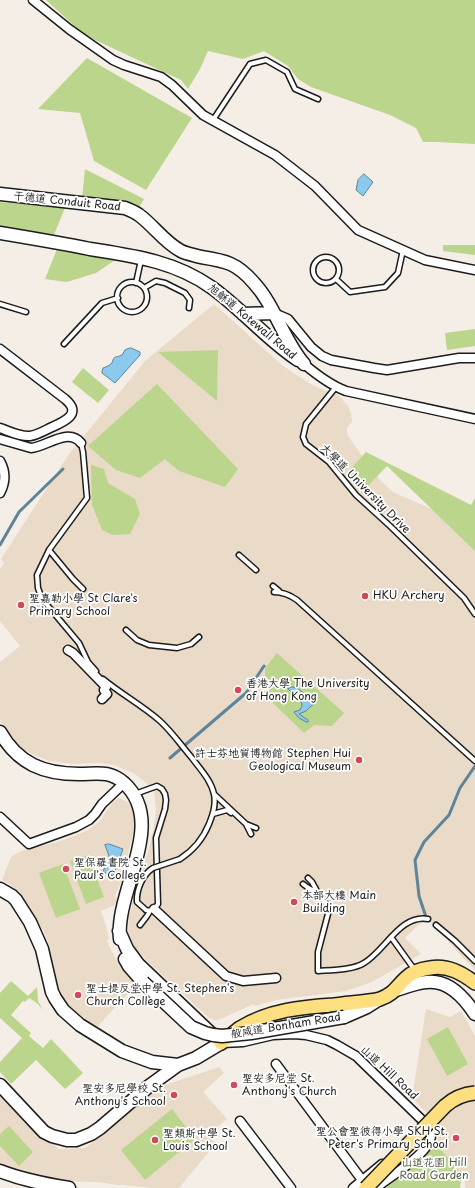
<!DOCTYPE html>
<html>
<head>
<meta charset="utf-8">
<style>
  body { margin:0 }
  canvas { display:block; background:#f5eee6 }
</style>
</head>
<body>
<canvas width="475" height="1188"></canvas>
<script>
const ctx = document.querySelector('canvas').getContext('2d');
ctx.lineJoin = 'round';
function fillPath(path, color) { ctx.fillStyle = color; ctx.fill(path, 'evenodd'); }
function strokePath(path, color, width, dash) { ctx.strokeStyle = color; ctx.lineWidth = width; ctx.lineCap = dash ? 'butt' : 'round'; ctx.setLineDash(dash || []); ctx.stroke(path); }
function drawText(font, color, halo, rows, align = 'center') {
  ctx.font = font + ' "Playpen Sans","LXGW WenKai TC",sans-serif'; ctx.lineWidth = 3.5; ctx.setLineDash([]); ctx.textBaseline = 'middle'; ctx.strokeStyle = halo; ctx.fillStyle = color; for (const [text, x, y, turn = 0] of rows) {
    ctx.save(); ctx.translate(x, y); ctx.rotate((+turn || 0) * Math.PI / 180); ctx.textAlign = isNaN(turn) ? turn : align; if (halo) ctx.strokeText(text, 0, 0); ctx.fillText(text, 0, 0); ctx.restore();
  }
}
fillPath(new Path2D(`
  M214,304L283,366L314,386L338,395L348,406L351,413L352,422L347,427V432L348,436L367,463L382,482L393,492L475,528V970L463,958L435,926L428,921L418,925L405,938L421,954L372,982L346,991L276,1000L255,1006L254,1004L218,1020H214L208,1017L142,956L131,944L128,940V935L129,916L148,852L154,826L156,808L154,791L151,787L135,774L114,765L99,763L74,764L49,761L25,751L8,735L0,719V662L20,646L0,621V569L4,563L1,559L69,454L137,371L145,361Z
  M119,798L128,802L131,806L134,812V830L120,885L119,886L115,896L117,900L116,902L113,906L101,911L106,926L109,939L107,940L110,948L117,961L136,985L97,1027L66,1005L57,991L53,978L49,950L50,948L43,929H41L32,912L18,892L9,884L2,880L11,857L14,855L21,851L61,841L86,831L99,822L113,802Z
  M426,1009L450,1017L461,1011L475,1036V1090L430,1116L412,1098Z
  M219,1067L224,1073L203,1092L227,1119L208,1135L216,1143L179,1188H152L124,1185H118L99,1182L48,1181L24,1174L0,1164V1096L8,1095L58,1149L85,1148L96,1140L159,1087Z
  M475,1098V1188H466L462,1173L456,1168L436,1143L439,1132V1123L437,1116L451,1104Z`), '#eadac8');
fillPath(new Path2D(`
  M46,0H475V144L436,142H423L416,128L390,115L311,87L298,79L288,66L264,51L243,59L208,51L200,69L188,89L181,80L95,40L80,31Z
  M87,58L192,118L146,190L94,161L80,113L38,109Z
  M85,169L144,199L138,209L82,198Z
  M0,202L65,208L53,237L0,229Z
  M443,245H475V255L443,251Z
  M57,249L115,260L96,273L67,282L45,279Z
  M475,329V346L447,350L445,333Z
  M218,350L217,401L158,352Z
  M83,368L109,390L98,403L72,382Z
  M157,384L238,469L225,487L179,471L165,459L140,478L116,470L88,446Z
  M366,452L471,505L475,498V551L387,466L364,490L348,472Z
  M91,465L104,469L108,483L135,499L140,514L130,534L113,535L102,530L92,505Z
  M277,653L344,713L332,726L314,725L304,733L273,703L267,693L265,681V668Z
  M88,855L104,897L86,904L70,861Z
  M63,864L80,909L56,918L39,873Z
  M11,981L28,996L37,987L38,1001L43,1010L37,1003L29,998L25,1002L23,1001L11,1015L31,1033L29,1036L43,1048L51,1039L83,1073L65,1089L36,1060L11,1084L0,1072V1062L22,1038L0,1018V993Z
  M448,1027L468,1064L447,1076L427,1039Z
  M172,1109L195,1139L145,1180L121,1150Z
  M9,1126L33,1152L19,1166L0,1146V1134Z
  M436,1143L456,1168L462,1173L460,1188H386L409,1169Z`), '#bbd58c');
const water = new Path2D(`
  M364,174L373,182L363,196L356,190L358,180Z
  M131,348L140,352V355L115,383L102,373V371L103,368L108,366L112,363C114,355 115,358 122,355L125,350Z
  M292,687L297,688L315,702L313,705L311,706L306,711L299,714L308,720V722H306L299,718L294,712L300,710L302,706L301,701L288,689Z
  M109,844L123,849L113,876L103,872L109,856L105,845Z`);
fillPath(water, '#8bcaec');
strokePath(water, '#5f8499', 1);
strokePath(new Path2D(`
  M0,545L19,512L63,469
  M170,758L246,693L264,666
  M426,917L419,896L415,860L424,842L449,815L460,788L475,766`), '#5f8499', 3);
const lane = new Path2D(`
  M213,120L250,64L266,60L287,72L295,89L318,99
  M313 270a13 13 0 1 1 26 0a13 13 0 1 1-26 0Z
  M336,279L350,292L385,287L398,273L403,250
  M117 297a15 15 0 1 1 30 0a15 15 0 1 1-30 0Z
  M136,283L141,260
  M144,288L156,281L165,283L185,293L190,300L189,308
  M0,304L26,312
  M64,344L102,303L118,298
  M336,387L306,424L303,437L306,444L329,462L356,495L390,526L464,598L475,614
  M81,443L83,452L87,498L49,550L37,575L38,588L42,599L79,643L88,662L96,671
  M49,550L73,579L83,589
  M239,555L256,570
  M273,586L279,591
  M274,592C283,592 290,595 297,600L475,761
  M126,630L137,640L149,645L177,648L191,644L199,637
  M103,679C121,694 142,705 160,721C172,732 181,745 192,758C200,769 211,780 214,794C216,805 213,814 209,824C203,839 194,850 180,859
  M135,794L157,786L162,789L165,794L166,800L165,809L156,838L158,904C156,908 151,912 146,910
  M214,794L246,824L251,834
  M213,814L227,810L231,813
  M246,824L256,828
  M308,878L312,882L318,893L325,902L329,910L318,952V971C332,970 353,970 364,963C385,951 400,914 428,919
  M303,884L307,887L317,893
  M140,925L147,916L150,911
  M436,925L455,941L475,961
  M391,937L414,969`);
const street = new Path2D(`
  M33,0L69,29L113,60L124,65L161,77L172,85L203,115L275,155L315,186L358,230L425,260L475,270
  M274,313L288,319L311,347L322,356L331,360L374,368L387,370L459,358H475
  M0,349L65,399C83,414 64,422 50,428C44,431 37,435 30,436C20,437 9,431 0,428
  M304,364C317,375 330,385 346,391L475,419
  M0,439L31,448C46,447 68,427 81,443
  M0,461C6,472 6,482 0,493
  M68,650L73,653L106,687L104,690L107,694L102,699
  M0,817L29,844L76,827L89,820L95,814L102,804L124,783
  M154,909L226,976L243,981L276,978
  M222,1043L243,1042L273,1035L294,1034L306,1035L327,1040L337,1045L356,1056L422,1120C427,1125 431,1128 431,1135C431,1153 389,1177 376,1188
  M276,1064L362,1180L369,1188
  M240,1121L291,1188
  M353,1188L382,1164`);
const secondary = new Path2D(`
  M0,194L125,208C130,210 135,212 139,215C153,225 165,243 181,251C187,254 194,255 201,257C226,261 237,263 254,283C276,307 283,340 304,364
  M0,233C30,238 60,243 90,249C134,256 174,261 211,287C242,309 266,339 298,360
  M243,314L274,313
  M0,732C18,764 44,774 79,774C97,774 109,770 124,783C168,823 115,890 120,939
  M0,889L12,896L16,900L30,922L42,949L52,992L55,998L63,1010L80,1025L122,1051L152,1062L178,1065L196,1058L221,1043L138,964L127,949L119,931
  M125,959L129,966L143,982
  M396,990C406,987 415,983 426,982C448,979 464,997 475,1014
  M344,1017L367,1007L378,1000
  M0,1085L44,1132L52,1136L67,1140H76L91,1134L100,1128L149,1086L178,1065
  M0,1171C23,1180 45,1184 69,1188`);
const primary = new Path2D(`
  M221,1043C227,1038 234,1033 240,1028C269,1010 302,1007 334,1005C347,1003 368,1002 380,999C394,994 396,987 406,978C412,972 422,969 430,968C448,965 462,973 475,983`);
strokePath(lane, '#1c1c1c', 7);
strokePath(street, '#1c1c1c', 11);
strokePath(secondary, '#1c1c1c', 15);
strokePath(primary, '#1c1c1c', 16);
strokePath(lane, '#fff', 4);
strokePath(street, '#fff', 8);
strokePath(secondary, '#fff', 12);
strokePath(primary, '#fedf80', 13);
const laneBridge = new Path2D(`
  M146,910L137,902C136,890 143,874 153,868L180,859`);
const secondaryBridge = new Path2D(`
  M143,982L191,1027L205,1033L213,1035L222,1036L251,1033L344,1017`);
const primaryBridge = new Path2D(`
  M366,1188L445,1106C454,1098 463,1094 475,1093`);
strokePath(laneBridge, '#1c1c1c', 7, []);
strokePath(secondaryBridge, '#1c1c1c', 15, []);
strokePath(primaryBridge, '#1c1c1c', 16, []);
strokePath(laneBridge, '#fff', 4);
strokePath(secondaryBridge, '#fff', 12);
strokePath(primaryBridge, '#fedf80', 13);
for (const [x, y, r, color] of [
  [365,596,4,"#d1495b"],
  [21,605,4,"#d1495b"],
  [238,690,4,"#d1495b"],
  [359,760,4,"#d1495b"],
  [66,869,4,"#d1495b"],
  [294,902,4,"#d1495b"],
  [78,995,4,"#d1495b"],
  [234,1085,4,"#d1495b"],
  [174,1095,4,"#d1495b"],
  [456,1138,4,"#d1495b"],
  [155,1140,4,"#d1495b"]
]) { const dot = new Path2D(); dot.arc(x, y, r, 0, 2 * Math.PI); ctx.fillStyle = color; ctx.fill(dot); strokePath(dot, '#fff', 1.5); }
drawText('11px', '#1c1c1c', '#fff', [
  ["干德道 Conduit Road",67,202,6],
  ["旭龢道 Kotewall Road",252,322,40],
  ["大學道 University Drive",365,489,45],
  ["般咸道 Bonham Road",286,1026,-9],
  ["山道 Hill Road",389,1073,43]
]);
drawText('11px', '#1c1c1c', '#fff', [
  ["HKU Archery",373,596],
  ["聖嘉勒小學 St Clare's",29,599],
  ["Primary School",29,612],
  ["香港大學 The University",246,684],
  ["of Hong Kong",246,697],
  ["許士芬地質博物館 Stephen Hui",351,754,"right"],
  ["Geological Museum",351,767,"right"],
  ["聖保羅書院 St.",74,863],
  ["Paul's College",74,876],
  ["本部大樓 Main",302,896],
  ["Building",302,909],
  ["聖士提反堂中學 St. Stephen's",86,989],
  ["Church College",86,1002],
  ["聖安多尼堂 St.",242,1079],
  ["Anthony's Church",242,1092],
  ["聖安多尼學校 St.",166,1089,"right"],
  ["Anthony's School",166,1102,"right"],
  ["聖公會聖彼得小學 SKH St.",448,1132,"right"],
  ["Peter's Primary School",448,1145,"right"],
  ["聖類斯中學 St.",163,1134],
  ["Louis School",163,1147]
], 'left');
drawText('11px', '#545d43', '#fff', [
  ["山道花園 Hill",434,1163],
  ["Road Garden",434,1176]
]);
</script>
</body>
</html>
